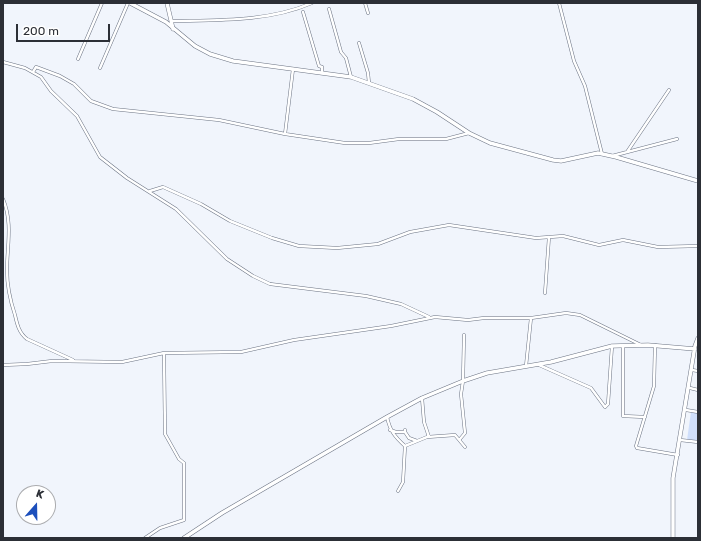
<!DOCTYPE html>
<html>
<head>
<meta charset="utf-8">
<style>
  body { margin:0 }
  #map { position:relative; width:701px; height:541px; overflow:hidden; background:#f1f5fc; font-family:Rubik,sans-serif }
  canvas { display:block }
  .frame { position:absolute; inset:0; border:4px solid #2c2f36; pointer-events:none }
  .north { position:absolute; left:16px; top:485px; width:40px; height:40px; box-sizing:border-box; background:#fff; border:1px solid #abacaf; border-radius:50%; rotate:20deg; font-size:11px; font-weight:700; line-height:16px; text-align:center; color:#2c2f36 }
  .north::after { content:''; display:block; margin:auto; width:14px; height:18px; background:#1c4fbc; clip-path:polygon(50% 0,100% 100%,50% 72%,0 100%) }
  .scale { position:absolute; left:16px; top:24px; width:94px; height:18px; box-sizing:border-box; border:2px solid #2c2f36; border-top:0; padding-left:5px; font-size:12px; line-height:14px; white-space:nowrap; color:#2c2f36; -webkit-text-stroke:3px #fff; paint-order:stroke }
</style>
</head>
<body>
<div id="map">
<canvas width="701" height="541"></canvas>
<div class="frame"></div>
<div class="north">K</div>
<div class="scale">200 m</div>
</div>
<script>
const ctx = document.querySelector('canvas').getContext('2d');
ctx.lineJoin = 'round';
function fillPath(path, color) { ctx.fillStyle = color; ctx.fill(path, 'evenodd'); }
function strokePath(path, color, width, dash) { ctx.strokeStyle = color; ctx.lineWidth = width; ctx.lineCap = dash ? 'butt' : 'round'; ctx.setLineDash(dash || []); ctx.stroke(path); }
fillPath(new Path2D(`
  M691,412L698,413V442L687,440Z`), '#d0dffb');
const minor = new Path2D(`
  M365,3L368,13
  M559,3L574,61L585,86L602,154
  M329,9L341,52L346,58L351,77
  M303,12L319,66L322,67V73
  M172,21C218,20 268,22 312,3
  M359,43L368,73L369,83
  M78,59L102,3
  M3,62L25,68L41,77L51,91L77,116L100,157L127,178L176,209L227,259L253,276L270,284L366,296L401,304L429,317
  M100,68L128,3
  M33,72L36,67L60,76L74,84L91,101L113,109L219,120L285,134L345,143H369L399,139H446L469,133
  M285,134L293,69
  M627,152L669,90
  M612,156L677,139
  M150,191L163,187L201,204L230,221L272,238L299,246L337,248L378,244L410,232L449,225L536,238L563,236L599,245L623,240L658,247L698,246
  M3,199C13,223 7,246 7,270C7,286 10,300 15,315C17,324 19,333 27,339L73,360
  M545,293L549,237
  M655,345L654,386L636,446L637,448L678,455
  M623,346V416L645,417
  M3,365L27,364L52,361L122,362L164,353L241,352L294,340L391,326L435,317L468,320L484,318H531L566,313L580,315L641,345
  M539,365L591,388L605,407L608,404L612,346
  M526,366L531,318
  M692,370L698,371
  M690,388L698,390
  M422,398L424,422L429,437
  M686,410L698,412
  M387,417C390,431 395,437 405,446L403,482L398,491
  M390,430L396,432H405V430
  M405,432L409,438L417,441
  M460,439L465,433L461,394L463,381L464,335
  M680,440L698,442
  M405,446L427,437L455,435L465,447
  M145,538L160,528L184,520V463L179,459L165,434L164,353`);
const tertiary = new Path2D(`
  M130,3L166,22L195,46L210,54L233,61L351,77L413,99L437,112L469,133L490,143L553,160L561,161L598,153L616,157L698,181
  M167,3L173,29
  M184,538L222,513L387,417L422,398L463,381L487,373L551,362L612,346L648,345L695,349
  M673,538V478L695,346L698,338`);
strokePath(minor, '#6b7383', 3.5);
strokePath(tertiary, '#6b7383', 4.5);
strokePath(minor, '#fff', 2.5);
strokePath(tertiary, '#fff', 3.5);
</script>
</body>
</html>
